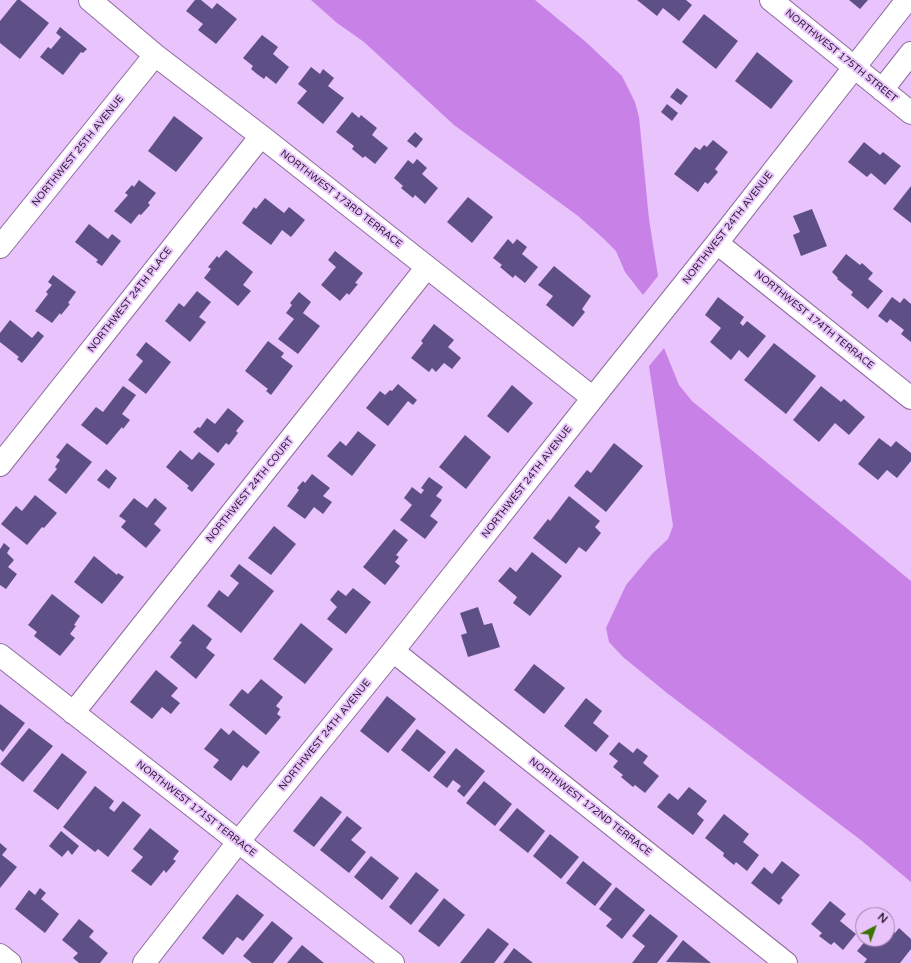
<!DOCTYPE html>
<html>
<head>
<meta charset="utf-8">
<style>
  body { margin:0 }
  #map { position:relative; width:911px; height:963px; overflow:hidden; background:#e9c3fb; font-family:"Varela Round",sans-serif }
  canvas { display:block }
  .north { position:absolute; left:855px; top:907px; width:40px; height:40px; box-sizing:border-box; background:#e9c3fb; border:1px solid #9d80aa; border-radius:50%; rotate:41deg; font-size:11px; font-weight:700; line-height:16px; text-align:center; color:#2a1c30 }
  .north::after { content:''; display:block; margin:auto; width:14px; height:18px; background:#3b7301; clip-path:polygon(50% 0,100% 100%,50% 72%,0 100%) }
</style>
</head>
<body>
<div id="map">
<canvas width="911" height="963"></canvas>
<div class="north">N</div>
</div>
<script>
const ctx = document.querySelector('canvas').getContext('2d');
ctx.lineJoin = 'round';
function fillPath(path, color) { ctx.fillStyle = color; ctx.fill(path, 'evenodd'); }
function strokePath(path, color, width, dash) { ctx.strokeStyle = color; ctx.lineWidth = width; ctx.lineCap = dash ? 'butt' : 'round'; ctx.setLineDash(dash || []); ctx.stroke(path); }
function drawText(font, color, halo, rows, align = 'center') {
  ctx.font = font + ' "Varela Round",sans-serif'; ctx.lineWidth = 4; ctx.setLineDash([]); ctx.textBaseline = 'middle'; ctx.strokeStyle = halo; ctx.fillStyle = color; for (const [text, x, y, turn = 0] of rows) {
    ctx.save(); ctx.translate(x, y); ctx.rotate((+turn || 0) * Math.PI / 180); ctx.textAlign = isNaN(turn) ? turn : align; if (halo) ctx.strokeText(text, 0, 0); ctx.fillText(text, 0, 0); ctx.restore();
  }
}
fillPath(new Path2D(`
  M311,0H535L586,42L622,76L635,102L639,117L649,219L658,276L643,295L625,272L616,251L604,239L578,216L454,125L364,42L337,23Z
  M664,348L679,385L692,401L911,581V882L862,841L667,693L623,657L609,642L606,628L626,585L652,554L668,539L673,526L649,366Z`), '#c882e7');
fillPath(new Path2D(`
  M17,0H20L49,23L20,59L0,43V21Z
  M195,0H201L212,9L217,3L237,19L216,44L198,30L203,24L186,11Z
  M637,0H686L692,5L679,21L663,8L657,16Z
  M849,0H868L860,9Z
  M704,14L738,41L716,69L682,42Z
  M60,27L87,49L83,53L81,52L63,75L40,57L48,47L51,49L61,37L56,33Z
  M262,35L278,47L273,54L289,67L276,84L266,76L264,79L257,74L251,69L253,66L243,58Z
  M757,52L793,81L771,109L735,81Z
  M311,67L320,74L323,69L334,78L328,86L344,98L323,124L297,103L307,91L298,84Z
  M677,88L688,96L681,105L670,97Z
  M667,104L678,113L672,121L661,112Z
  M352,112L359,118L361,115L377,128L372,135L388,148L375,164L365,156L363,158L352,149L354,146L336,132Z
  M174,116L203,138L176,172L148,151Z
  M415,132L423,139L416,148L407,141Z
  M713,140L728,152L715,169L718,172L708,184L705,182L698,192L674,174L695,147L700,150L704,145L707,147Z
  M864,142L880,155L883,152L901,166L885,185L871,173L867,177L848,162Z
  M417,159L427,168L422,174L438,188L425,204L415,195L413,198L401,188L403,186L394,178L408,160L413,164Z
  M139,180L156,193L148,203L150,205L141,215L139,214L131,224L114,211L128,195L125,193L132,185L134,187Z
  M911,186V223L893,209Z
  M468,197L493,217L472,243L447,222Z
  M265,198L284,213L289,207L305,220L291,237L282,230L271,245L242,223L254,207L256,209Z
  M812,209L827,246L801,256L793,235L800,232L793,216Z
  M89,224L108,239L112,234L121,241L102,266L96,262L98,260L75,242Z
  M508,239L513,244L517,239L527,247L522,254L538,267L525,283L515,275L513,278L500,267L502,265L493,258Z
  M226,250L253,272L243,285L251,291L238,306L204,278L211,269L208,267L217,256L219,258Z
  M335,251L363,273L355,283L358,284L349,295L347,293L340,301L321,285L336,267L328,260Z
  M846,254L860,265L862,263L873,273L868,279L883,291L868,309L851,295L853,292L837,279L838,278L832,272Z
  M554,266L591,296L582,309L585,312L573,327L546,305L553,296L538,285Z
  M53,275L76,292L68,303L70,304L61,315L60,313L52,323L35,311L48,294L46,292L52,285L48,282Z
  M197,291L211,302L199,317L206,322L190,342L165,321L179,303L184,307Z
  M299,292L311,302L303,313L320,326L298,354L278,339L294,319L286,313L292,305L290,303Z
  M718,297L744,317L740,323L743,326L747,321L766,336L748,358L739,350L731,360L710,342L721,328L705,315Z
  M892,297L900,303L904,298L911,304V342L901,334L904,330L890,319L887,323L878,316Z
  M10,320L32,338L38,331L44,336L22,363L17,359L19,357L0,342V333Z
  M434,324L454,340L448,347L461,358L452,369L444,363L436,372L432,368L429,372L411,358L423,343L421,341Z
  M268,341L284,353L281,357L293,366L271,395L266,391L268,389L245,371Z
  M146,342L171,362L146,394L128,380L143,361L136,355Z
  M774,343L816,376L786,414L744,380Z
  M398,384L417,400L413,405L408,401L388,426L366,408L380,391L385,395L390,390L392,391Z
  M512,385L533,403L508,433L487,416Z
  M123,386L136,395L122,414L130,420L123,429L122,427L107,445L81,425L96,407L103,412Z
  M821,386L841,402L844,399L865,417L849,435L835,423L819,442L793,420Z
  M228,408L244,421L236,431L238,433L229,445L226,443L218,453L193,432L198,427L200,428L207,418L215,424Z
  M358,431L376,445L352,476L327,456L340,441L346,446Z
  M465,435L491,457L466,489L439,467Z
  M879,438L891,447L896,441L911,453V461L897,478L887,470L878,480L858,464Z
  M67,443L92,462L66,494L48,480L57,469L55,467L60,460L56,457Z
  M614,443L643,466L606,512L574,486L587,470L591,473Z
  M180,450L192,460L199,452L215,464L192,492L187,488L189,486L166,467Z
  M106,469L117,478L109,489L97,480Z
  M312,474L330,488L323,496L332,502L323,514L314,507L305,519L287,506L299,490L297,488L303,481L305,483Z
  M429,477L443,487L436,496L442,500L430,516L438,522L425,539L400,520L412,505L404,498L412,487L421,494L424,490L421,488Z
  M35,495L57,513L44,528L42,527L27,545L1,524L16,506L22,511Z
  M569,496L600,521L595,527L601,533L586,552L579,547L566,564L533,538L548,519L550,521Z
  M134,498L147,508L155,498L167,508L154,524L161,530L146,548L121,527L126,521L119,516Z
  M274,526L296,544L271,575L248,558Z
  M394,529L408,540L396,555L399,557L395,562L400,566L385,585L363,567Z
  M4,543L10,548L7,553L14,560L8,567L17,574L6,589L0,585V549Z
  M532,552L562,576L530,616L513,603L517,597L498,581L510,567L516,572Z
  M94,556L117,575L118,573L124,577L102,604L74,582Z
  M239,564L274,591L241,633L207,606L219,590L228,597L239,583L230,576Z
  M353,588L371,602L346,634L327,619L337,607L330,600L338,590L346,596Z
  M52,594L80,616L74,625L76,626L70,634L75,638L60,656L34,636L37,632L28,625Z
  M478,607L484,625L492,623L500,647L468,657L461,635L467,633L460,613Z
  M301,623L333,649L305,684L273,659Z
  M193,624L212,639L206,648L215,655L196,679L170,657L182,642L179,641Z
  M534,664L565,688L544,714L514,690Z
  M156,670L178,688L171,696L180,703L171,714L162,707L152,719L130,702Z
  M261,679L283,697L276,706L280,709L277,714L281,717L266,735L229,705L242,689L248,694Z
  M387,696L416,719L388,753L360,731Z
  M586,698L602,711L593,723L609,736L596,752L564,726Z
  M0,704L25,723L3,752L0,749Z
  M29,728L53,746L23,782L0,764Z
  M221,728L229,735L233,730L260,752L247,768L243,765L231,781L213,767L219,760L204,749Z
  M417,729L446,752L429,772L401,750Z
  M619,742L633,753L637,748L648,756L643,763L659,776L645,793L635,785L633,787L621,777L623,775L613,767L618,761L609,754Z
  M456,748L485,771L464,797L457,791L461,786L453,780L447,788L433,777Z
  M62,753L87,772L58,810L33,791Z
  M484,781L512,804L495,826L466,803Z
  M95,786L114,801L109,808L114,812L123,801L141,815L108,857L98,849L95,852L63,827Z
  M689,787L707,801L697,814L704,820L693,835L657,807L669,793L678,800Z
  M321,796L342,812L314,847L293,831Z
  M517,808L545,831L528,853L499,830Z
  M724,814L749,834L743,842L759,855L747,871L736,862L734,865L723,856L724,853L705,838Z
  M347,816L362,828L351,840L366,852L349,873L320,850Z
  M150,828L179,851L173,859L176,861L166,873L164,870L151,886L131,871L143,857L133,849Z
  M61,831L79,846L72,855L68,850L62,857L49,846Z
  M550,834L579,857L561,879L533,856Z
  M0,843L7,849L2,855L17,867L0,888Z
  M371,856L399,878L382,900L354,877Z
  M583,861L612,884L595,906L566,883Z
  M782,861L800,875L781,898L783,900L779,905L751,883L764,867L772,874Z
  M416,872L439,890L411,925L389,907Z
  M616,887L645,910L622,939L606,926L612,919L599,909Z
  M40,888L46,893L41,899L59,914L45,933L15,909L29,890L35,895Z
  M237,894L264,915L243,941L237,937L223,955L202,938Z
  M444,898L465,915L439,947L418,931Z
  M830,901L846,914L840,921L856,934L843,950L834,942L831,945L819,936L822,933L811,924Z
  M650,914L678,936L657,963H632L645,946L632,936Z
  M79,919L94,931L89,937L108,953L100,963H79L73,958L78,953L62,940Z
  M272,921L293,938L273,963H252L243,956Z
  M887,927L895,933L899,928L911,939V949L900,963H864L867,959L857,951L867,939H887Z
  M488,928L509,944L494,963H460Z
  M683,940L711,963L666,962Z
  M302,945L324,963H287Z
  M514,948L533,963H503Z`), '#5e5086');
const minor = new Path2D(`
  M90,0L155,55L261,136L593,398
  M771,0L911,113
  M882,90L911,53
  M717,243L911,398
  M0,247L155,55
  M0,465L261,136
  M393,651L786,963
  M0,655L393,963
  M73,713L427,267
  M0,955L10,963
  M144,963L239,841L393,651L593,398L717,243L907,0`);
strokePath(minor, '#8f6c9f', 24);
strokePath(minor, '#fff', 22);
drawText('10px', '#2a1c30', '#e9c3fb', [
  ["NORTHWEST 175TH STREET",841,56,39],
  ["NORTHWEST 25TH AVENUE",78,151,-51],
  ["NORTHWEST 173RD TERRACE",341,199,38],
  ["NORTHWEST 24TH AVENUE",728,228,-52],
  ["NORTHWEST 24TH PLACE",130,300,-52],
  ["NORTHWEST 174TH TERRACE",814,320,39],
  ["NORTHWEST 24TH AVENUE",527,482,-52],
  ["NORTHWEST 24TH COURT",250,490,-51],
  ["NORTHWEST 24TH AVENUE",325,735,-51],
  ["NORTHWEST 172ND TERRACE",590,807,38],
  ["NORTHWEST 171ST TERRACE",196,809,38]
]);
</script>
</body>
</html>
